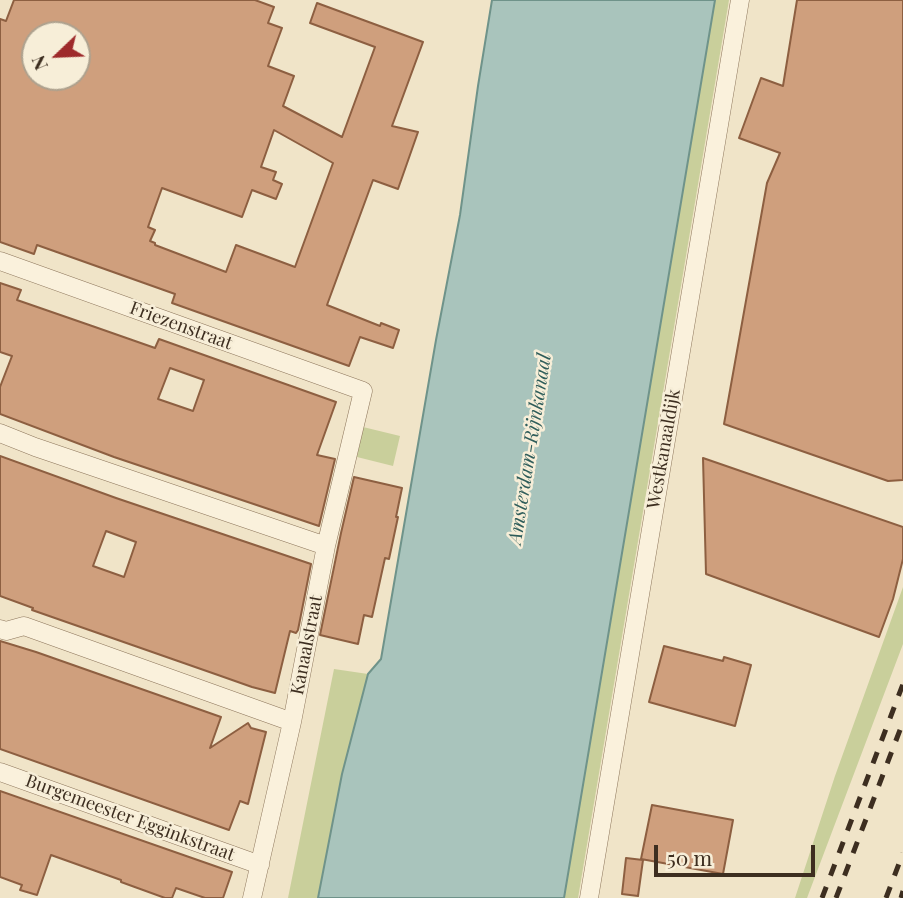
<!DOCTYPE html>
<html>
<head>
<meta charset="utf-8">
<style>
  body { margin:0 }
  #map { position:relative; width:903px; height:898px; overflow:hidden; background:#f0e4c8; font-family:"Playfair Display",serif }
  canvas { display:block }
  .north { position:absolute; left:21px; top:21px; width:70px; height:70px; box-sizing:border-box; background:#f7eed8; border:2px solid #ada18e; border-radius:50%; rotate:247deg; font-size:19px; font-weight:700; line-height:28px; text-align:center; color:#3d2e20 }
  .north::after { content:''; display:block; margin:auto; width:24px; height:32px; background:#9e2a2b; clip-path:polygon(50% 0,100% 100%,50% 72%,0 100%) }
  .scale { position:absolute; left:654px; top:845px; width:161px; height:32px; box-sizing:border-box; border:4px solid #3d2e20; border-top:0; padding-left:9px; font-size:21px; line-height:24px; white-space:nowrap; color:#3d2e20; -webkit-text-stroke:5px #f7eed8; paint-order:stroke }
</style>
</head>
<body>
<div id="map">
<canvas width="903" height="898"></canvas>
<div class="north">N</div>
<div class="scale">50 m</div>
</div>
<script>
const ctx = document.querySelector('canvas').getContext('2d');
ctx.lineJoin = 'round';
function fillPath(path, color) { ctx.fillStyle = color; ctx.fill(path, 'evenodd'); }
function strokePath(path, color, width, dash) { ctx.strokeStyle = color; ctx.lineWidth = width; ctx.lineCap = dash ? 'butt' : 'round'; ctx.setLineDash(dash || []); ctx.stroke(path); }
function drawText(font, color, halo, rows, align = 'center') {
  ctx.font = font + ' "Playfair Display",serif'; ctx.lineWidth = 5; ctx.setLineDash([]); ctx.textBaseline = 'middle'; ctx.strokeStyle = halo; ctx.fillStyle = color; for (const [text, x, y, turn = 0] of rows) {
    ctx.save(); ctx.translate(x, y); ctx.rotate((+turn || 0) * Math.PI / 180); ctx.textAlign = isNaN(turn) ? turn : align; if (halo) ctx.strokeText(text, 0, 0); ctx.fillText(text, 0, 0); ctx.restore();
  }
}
fillPath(new Path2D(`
  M715,0H729L578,898H564Z
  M363,427L400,436L393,466L357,457Z
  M903,587V644L807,898H795L835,776Z
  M334,669L368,674L342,774L318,898H288Z`), '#c9cf9b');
const water = new Path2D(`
  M492,0H715L564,898H318L342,774L368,674L381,659L436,340L460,215L478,86Z`);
fillPath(water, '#a9c4bc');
strokePath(water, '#6f938a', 2);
const building = new Path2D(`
  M14,0H255L274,7L268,23L282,28L268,66L294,76L283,106L342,137L375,47L310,23L317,3L423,42L392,126L418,132L398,189L373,180L327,305L380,326L381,323L399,330L393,348L360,337L349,366L172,303L175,294L99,267L37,245L34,254L0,242V19L6,21ZM35,35H77V77H35ZM274,130L333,163L295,267L236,245L226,272L155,245V243L150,241L155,230L148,227L162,188L242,217L252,190L276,199L282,184L273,180L276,172L261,167Z
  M797,0H903V480L888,481L724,424L767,183L780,153L739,138L761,78L783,86Z
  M0,283L21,290L17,300L95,327L155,348L159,339L336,402L317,455L335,459L319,526L114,457L0,414V387L12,356L0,352ZM170,368L204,380L193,411L158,399Z
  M0,456L116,498L311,564L298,630L296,633L290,631L275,693L252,687L218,675L32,610L33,608L0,596ZM106,531L136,542L124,577L93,566Z
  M703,458L903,527V559L893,599L879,637L706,574Z
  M354,477L402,488L396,517H398L389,559L385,558L372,617L364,615L358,644L320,635L341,533Z
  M0,641L36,652L221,717L210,748L248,723L251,728L266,732L248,804L240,801L229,830L0,749Z
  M664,646L723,661L724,657L751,665L735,726L649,702Z
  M0,791L232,872L223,898H205L176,888L172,898H165L121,882V880L51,855L37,895L20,890L22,885L0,877Z
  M652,805L733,820L723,874L641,859Z
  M626,858L643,860L638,896L622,894Z`);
fillPath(building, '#cf9f7d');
strokePath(building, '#8d5f41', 2);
const minor = new Path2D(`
  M0,261L363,391L326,546L292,722L252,898
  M0,433L35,447L326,546
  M0,629L6,631L24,626L292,722
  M0,772L260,865
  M589,898L740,0`);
strokePath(minor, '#8d765c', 19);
strokePath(minor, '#faf1dc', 18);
strokePath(new Path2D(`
  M822,898L903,684
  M836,898L903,722
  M886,898L903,853
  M901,898L903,891`), '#3d2e20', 5, [12, 12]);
drawText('18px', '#3d2e20', '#f7eed8', [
  ["Friezenstraat",181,326,20],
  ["Westkanaaldijk",664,449,-80],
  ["Kanaalstraat",307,645,-79],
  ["Burgemeester Egginkstraat",130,818,20]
]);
drawText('italic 19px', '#2f5d5a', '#f7eed8', [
  ["Amsterdam-Rijnkanaal",530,449,-81]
]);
</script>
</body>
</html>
